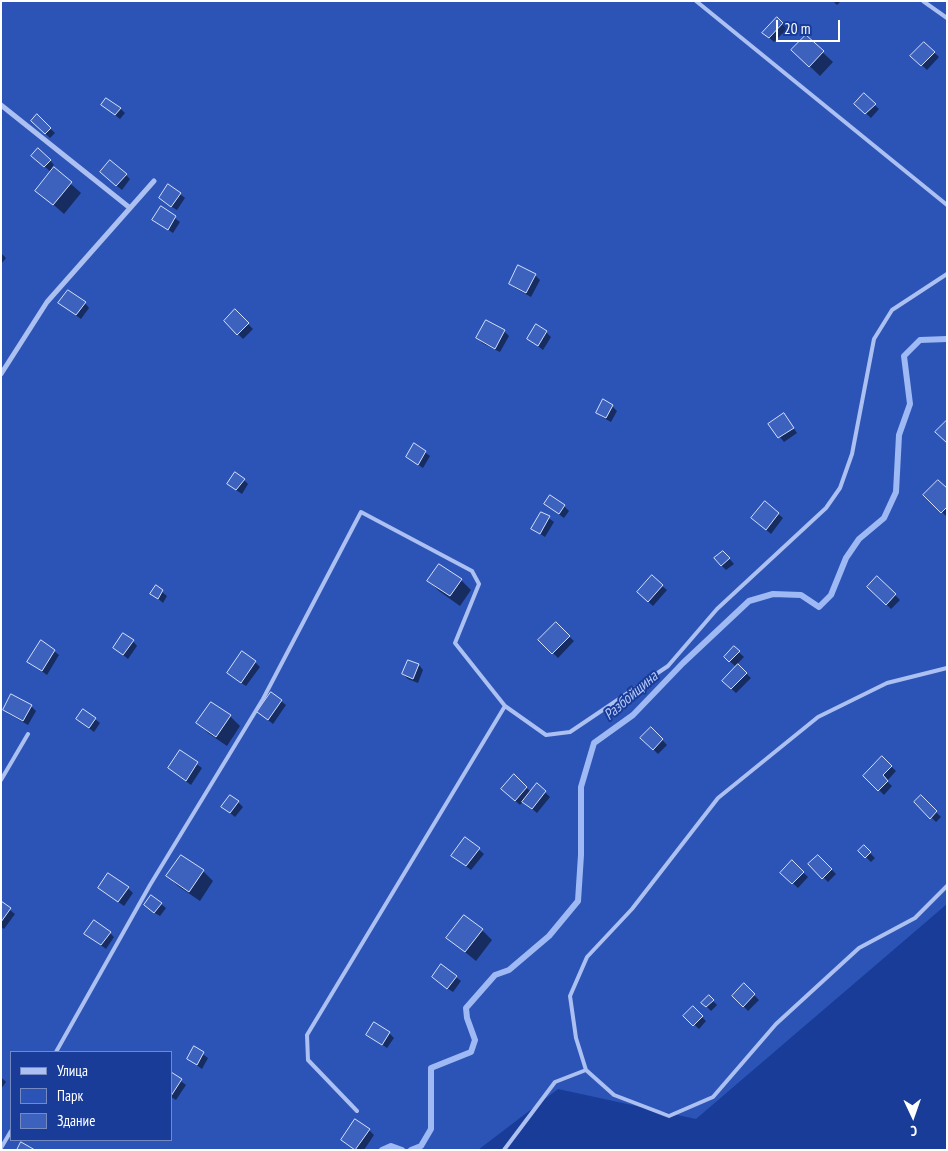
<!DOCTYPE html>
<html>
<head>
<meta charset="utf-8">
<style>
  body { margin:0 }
  #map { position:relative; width:948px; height:1151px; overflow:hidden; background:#183c98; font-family:"PT Sans Narrow",sans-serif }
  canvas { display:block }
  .frame { position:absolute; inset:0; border:2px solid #fff; pointer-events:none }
  .legend { position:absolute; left:10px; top:1051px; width:162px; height:90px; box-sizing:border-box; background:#183c98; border:1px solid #748ac1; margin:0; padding:6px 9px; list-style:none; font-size:15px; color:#fff }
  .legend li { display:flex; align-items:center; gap:10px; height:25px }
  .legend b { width:25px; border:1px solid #748ac1 }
  .north { position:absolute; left:888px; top:1091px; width:50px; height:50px; -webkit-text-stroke:4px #183c98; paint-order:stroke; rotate:177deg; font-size:14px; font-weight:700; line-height:20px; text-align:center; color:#fff }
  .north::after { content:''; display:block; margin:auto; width:18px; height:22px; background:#fff; clip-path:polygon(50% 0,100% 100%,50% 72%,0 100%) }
  .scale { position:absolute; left:776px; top:20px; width:64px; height:22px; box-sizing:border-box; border:2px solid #fff; border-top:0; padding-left:6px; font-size:15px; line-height:18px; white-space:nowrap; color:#fff; -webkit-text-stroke:4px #183c98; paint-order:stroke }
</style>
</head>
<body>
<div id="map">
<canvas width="948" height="1151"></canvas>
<div class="frame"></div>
<ul class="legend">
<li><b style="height:6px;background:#acc0f1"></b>Улица</li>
<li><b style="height:14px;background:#2b54b6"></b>Парк</li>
<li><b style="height:14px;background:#3d62bd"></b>Здание</li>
</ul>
<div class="north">С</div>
<div class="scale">20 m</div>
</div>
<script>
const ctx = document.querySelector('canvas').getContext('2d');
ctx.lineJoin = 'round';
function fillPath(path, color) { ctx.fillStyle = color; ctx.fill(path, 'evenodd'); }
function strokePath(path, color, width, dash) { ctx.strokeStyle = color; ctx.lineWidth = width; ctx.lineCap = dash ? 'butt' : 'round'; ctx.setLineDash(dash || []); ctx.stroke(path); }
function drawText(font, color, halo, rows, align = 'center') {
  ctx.font = font + ' "PT Sans Narrow",sans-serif'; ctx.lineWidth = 4; ctx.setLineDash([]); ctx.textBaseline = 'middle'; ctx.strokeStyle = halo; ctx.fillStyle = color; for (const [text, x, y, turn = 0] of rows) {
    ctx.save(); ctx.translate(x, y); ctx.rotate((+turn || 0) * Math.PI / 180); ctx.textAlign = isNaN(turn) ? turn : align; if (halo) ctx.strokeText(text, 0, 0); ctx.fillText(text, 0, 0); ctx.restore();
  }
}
fillPath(new Path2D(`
  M1,1H947V904L696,1119L558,1089L478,1150H1ZM11,1052H171V1140H11Z`), '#2b54b6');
fillPath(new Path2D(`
  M833,1H841L837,5Z
  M777,19L787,29L774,42L764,33Z
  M806,37L833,62L820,76L793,50Z
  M924,43L939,57L927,70L912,56Z
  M864,95L879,109L871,118L856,104Z
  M103,105L120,108L125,113L120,119Z
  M37,116L55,133L50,138L32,121Z
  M37,160H50L54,165L52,167L81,193L64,214L37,190L51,172Z
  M126,175L130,179L122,190L106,177Z
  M180,194L185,198L177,210L165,203Z
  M161,208L180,222L173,233L154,220Z
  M1,253L6,258L1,264Z
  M535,275L540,280L531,297L515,288L510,284Z
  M85,303L89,308L81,319L65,307Z
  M235,311L253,329L243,339L225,321Z
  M504,331L509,336L500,352L482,343L478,338Z
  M546,332L551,337L543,350L529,339Z
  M612,406L617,411L611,422L602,417L597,413Z
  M788,420L797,433L784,442L770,425Z
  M415,445L430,456L423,468L407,457Z
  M244,480L248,484L242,494L233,488Z
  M947,490V517L935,505Z
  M765,503L783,518L771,534L758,523Z
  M545,504L564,506L569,511L564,518Z
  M542,513L554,522L545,537L533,529Z
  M728,557L734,564L726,570L721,565Z
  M878,578L900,600L891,609L869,587Z
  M461,580L471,590L460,606L439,591L429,581Z
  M662,586L667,590L653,606L643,597Z
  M156,587L167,596L163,603L152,593Z
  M556,624L574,641L558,658L540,640Z
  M133,641L137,646L128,659L115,648Z
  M42,642L59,655L47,675L29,662Z
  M734,648L744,657L735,666L725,657Z
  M409,661L419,665L423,670L418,683L408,679L403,674Z
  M255,662L260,667L246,686L234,678Z
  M738,666L751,678L736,693L723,681Z
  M281,701L286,705L273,724L258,712Z
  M211,703L230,716L240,726L227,746L208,733L198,723Z
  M31,706L36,711L28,725L9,714L4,709Z
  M77,719H95L100,723L94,732Z
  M651,728L667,745L658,754L642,738Z
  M180,752L202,768L191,785L169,768Z
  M882,758L896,771L887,781L892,786L884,795L865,776Z
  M514,776L531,792L537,785L550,797L537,813L523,801L520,805L507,793Z
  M921,797L941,817L936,822L916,802Z
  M238,802L243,807L235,817L223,807Z
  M466,839L484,854L471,870L458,860Z
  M864,847L875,858L871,862L860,851Z
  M818,856L836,874L828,882L810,864Z
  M792,862L808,877L798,888L782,873Z
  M203,871L213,881L200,901L178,886L168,876Z
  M99,888H128L133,893L124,906Z
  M1,903L15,914L4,929L1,927Z
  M161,904L166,908L160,916L150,910Z
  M482,930L492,940L476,961L448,938Z
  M110,933L114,937L106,949L86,934Z
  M456,977L461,981L453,992L438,982Z
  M744,985L759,1000L748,1011L734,996Z
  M709,997L717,1005L711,1011L703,1003Z
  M693,1008L706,1021L699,1029L685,1016Z
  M389,1033L394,1038L387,1048L368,1034Z
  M194,1048L208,1058L202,1069L188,1059Z
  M171,1074L186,1085L176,1100L171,1097Z
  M1,1077L6,1082L1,1089Z
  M369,1130L374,1135L364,1150H354L342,1140Z`), '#0007');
strokePath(new Path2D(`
  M382,1150L391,1146L402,1150
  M411,1150L421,1146L431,1129V1068L471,1052L475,1040L467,1018L466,1008L495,975L509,970L549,936L578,901L581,855V787L594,743L633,715L683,663L749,601L773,594L801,595L819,607L831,595L846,558L859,539L884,518L896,492L899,435L910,404L904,356L920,340L947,339`), '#9eb9f3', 6);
const building = new Path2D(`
  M777,17L783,23L769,38L762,33Z
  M806,35L824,51L809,67L791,50Z
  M924,42L935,52L921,66L910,56Z
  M864,93L876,104L865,114L854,104Z
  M106,98L121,108L115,115L101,105Z
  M37,114L51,128L45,134L31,121Z
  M38,148L51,160L44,167L31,156Z
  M110,160L127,174L116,186L100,172Z
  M54,167L72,182L53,205L35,191Z
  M168,184L181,193L171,207L159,198Z
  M161,206L176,216L168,230L152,220Z
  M518,265L536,274L526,293L509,284Z
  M68,290L86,302L76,315L58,303Z
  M235,309L249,323L237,335L224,321Z
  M486,320L505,330L495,349L476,338Z
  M536,324L547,331L538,346L527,339Z
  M603,399L613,405L606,418L596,413Z
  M784,413L794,428L778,438L768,424Z
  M947,420V443L935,432Z
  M414,443L426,451L418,465L406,457Z
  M235,472L245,479L236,490L227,484Z
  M938,480L947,488V507L941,513L923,495Z
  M550,495L565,505L559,514L544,504Z
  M765,501L779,513L766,530L751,518Z
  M541,512L550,516L540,534L531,529Z
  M723,551L730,558L721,566L714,558Z
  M439,564L462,579L450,596L427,581Z
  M652,575L663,585L648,602L637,592Z
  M877,576L896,594L886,605L867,587Z
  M156,585L163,590L158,599L150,594Z
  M556,622L570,636L552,654L538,640Z
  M123,633L134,640L123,655L113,648Z
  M41,640L55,650L42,671L27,662Z
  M734,646L740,651L729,662L724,657Z
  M242,651L256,661L241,683L227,673Z
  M408,660L419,664L413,679L402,674Z
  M738,664L747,673L731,689L722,681Z
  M271,692L282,700L268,720L257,712Z
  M11,694L32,705L23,721L3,710Z
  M211,702L231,715L216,737L196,723Z
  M83,709L96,718L89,728L76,719Z
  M651,727L663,739L653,750L640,738Z
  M180,750L198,762L186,781L168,768Z
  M882,756L892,766L883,775L888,781L878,791L863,776Z
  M514,774L527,787L515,801L501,789Z
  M537,783L546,791L532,809L522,802Z
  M230,795L239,801L230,813L221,807Z
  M921,795L937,811L930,819L914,802Z
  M465,837L480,848L466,866L451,856Z
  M864,845L871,852L865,858L858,851Z
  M181,855L204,870L189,892L166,876Z
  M818,855L832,869L822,879L808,864Z
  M792,860L804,872L792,884L780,873Z
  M108,873L129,887L118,902L98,888Z
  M151,895L162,903L154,913L144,905Z
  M1,901L11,908L1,922Z
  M464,915L483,929L465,952L446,938Z
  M94,920L111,932L101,945L84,934Z
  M441,964L457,976L447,989L432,977Z
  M744,983L755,994L743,1007L732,996Z
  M709,995L714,1000L706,1007L701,1003Z
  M693,1006L703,1016L693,1026L683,1016Z
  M374,1022L390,1032L382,1045L366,1035Z
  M194,1046L204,1052L197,1065L187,1059Z
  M171,1072L182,1079L171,1096Z
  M355,1119L370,1129L355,1150L341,1140Z
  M21,1142L35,1150H17Z`);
fillPath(building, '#3d62bd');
strokePath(building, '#d3dffc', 1);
strokePath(new Path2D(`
  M696,1L947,205
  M923,1L947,18
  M947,668L887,683L818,717L718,798L632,909L587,957L570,996L576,1038L586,1070L614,1095L669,1116L713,1097L776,1024L859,948L915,918L947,886
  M1,780L28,734
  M56,1052L150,885L263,699L361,512L472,571L479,584L455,643L505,706L546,735L570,732L668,666L717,609L826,508L840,488L852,454L874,339L892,310L947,274
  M357,1111L308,1060L307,1035L505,706
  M1,1148L11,1131
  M504,1150L555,1082L586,1070`), '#acc0f1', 4);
strokePath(new Path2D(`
  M1,105L130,208
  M1,374L47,302L154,181`), '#acc0f1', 5);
drawText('italic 15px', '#b8cbf8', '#183c98', [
  ["Разбойщина",631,696,-41]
]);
</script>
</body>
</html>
